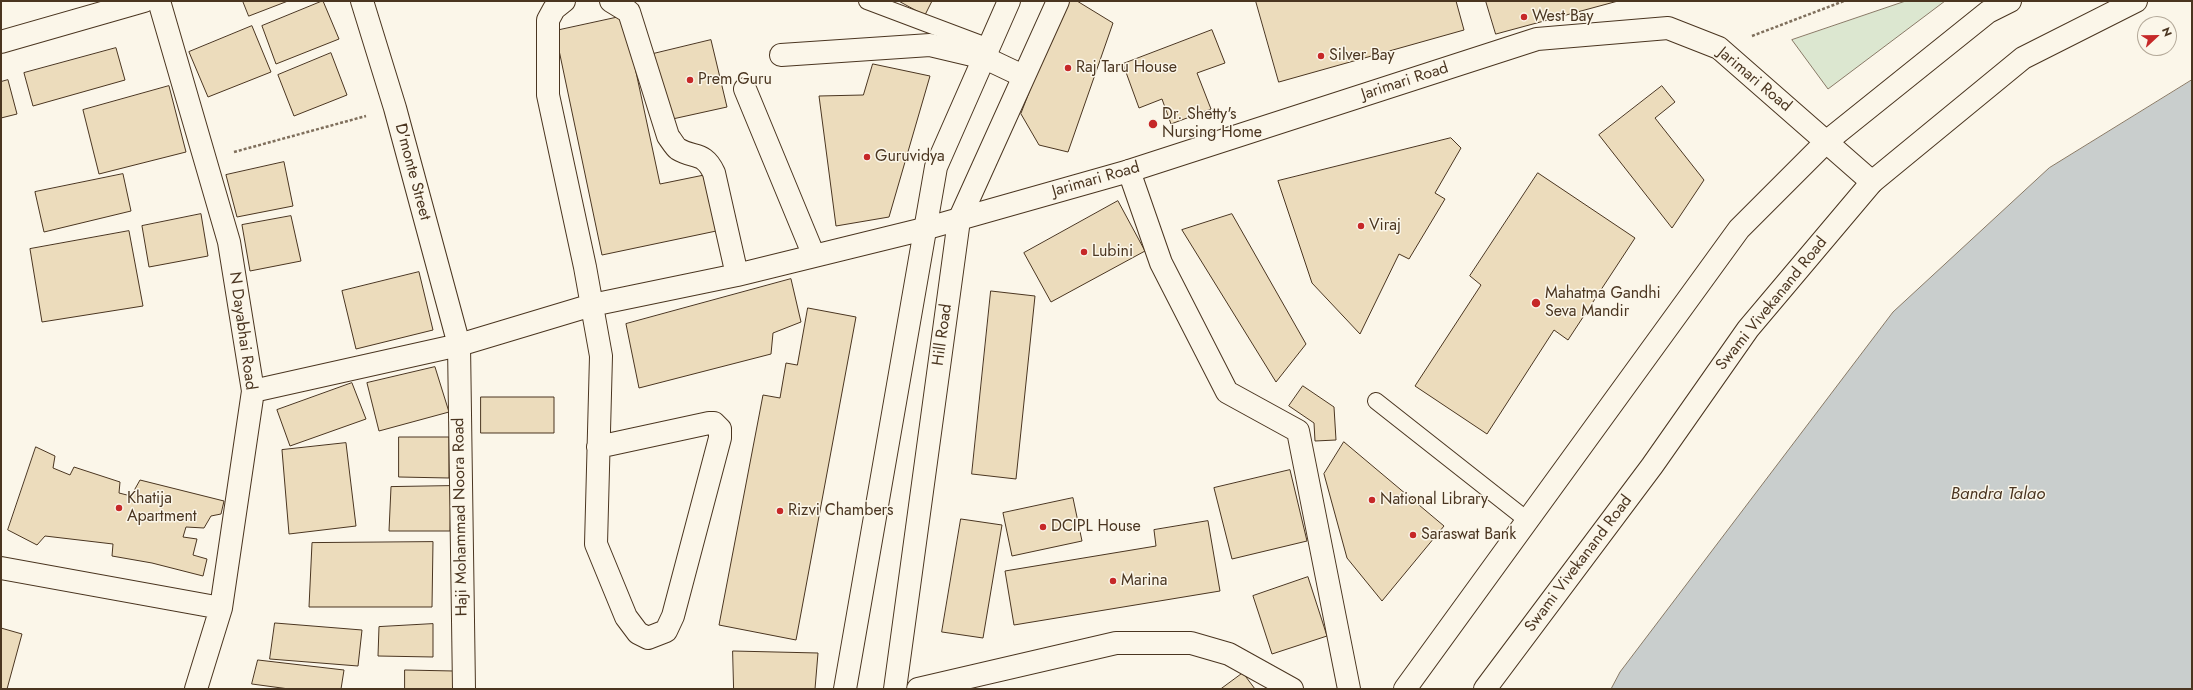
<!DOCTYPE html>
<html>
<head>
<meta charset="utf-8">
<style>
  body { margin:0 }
  #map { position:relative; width:2193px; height:690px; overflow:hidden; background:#fbf6e9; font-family:Jost,sans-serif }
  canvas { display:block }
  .frame { position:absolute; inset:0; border:2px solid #4a3520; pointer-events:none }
  .north { position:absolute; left:2137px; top:16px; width:40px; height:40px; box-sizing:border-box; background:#fbf6e9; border:1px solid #b4a999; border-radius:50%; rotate:68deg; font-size:11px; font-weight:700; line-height:16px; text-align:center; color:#4a3520 }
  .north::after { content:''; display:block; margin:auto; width:14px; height:18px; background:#c62828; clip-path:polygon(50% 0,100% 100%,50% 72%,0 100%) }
</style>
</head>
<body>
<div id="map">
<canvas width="2193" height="690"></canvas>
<div class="frame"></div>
<div class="north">N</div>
</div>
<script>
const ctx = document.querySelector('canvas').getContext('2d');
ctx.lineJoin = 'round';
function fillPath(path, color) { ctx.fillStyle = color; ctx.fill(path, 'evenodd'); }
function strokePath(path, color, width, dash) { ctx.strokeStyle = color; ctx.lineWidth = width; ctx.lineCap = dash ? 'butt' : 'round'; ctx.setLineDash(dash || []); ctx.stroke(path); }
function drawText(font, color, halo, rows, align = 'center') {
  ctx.font = font + ' Jost,sans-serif'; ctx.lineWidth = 3; ctx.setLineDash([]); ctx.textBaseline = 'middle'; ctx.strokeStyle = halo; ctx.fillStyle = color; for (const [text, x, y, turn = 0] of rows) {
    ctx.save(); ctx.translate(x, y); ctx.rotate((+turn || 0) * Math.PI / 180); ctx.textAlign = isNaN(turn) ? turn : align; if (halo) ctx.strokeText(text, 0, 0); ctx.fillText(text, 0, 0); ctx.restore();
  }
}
const green = new Path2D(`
  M1906,1H1945L1828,89L1792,40Z`);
fillPath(green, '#dce7d0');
strokePath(green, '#887966', 1);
const water = new Path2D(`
  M2192,80V689H1611L1620,672L1893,312L2049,168Z`);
fillPath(water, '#c9cecd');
strokePath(water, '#887966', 1);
const building = new Path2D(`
  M243,1H288L249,16Z
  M323,1L339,39L276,64L262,26Z
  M899,1H932L925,15Z
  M1065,1H1077L1113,23L1068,152L1039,145L1021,114Z
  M1256,1H1456L1464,30L1279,82Z
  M1486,1H1618L1496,34Z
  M624,16L660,184L709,174L721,230L602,255L555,31Z
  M252,26L271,72L208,97L189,52Z
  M1212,30L1225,63L1197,73L1211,109L1171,124L1162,99L1139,108L1123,64Z
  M711,40L727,107L668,120L653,54Z
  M116,48L125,80L33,106L24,73Z
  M331,53L347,95L294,116L278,75Z
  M873,64L930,76L889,217L836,226L819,96L863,95Z
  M8,80L17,114L1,118V82Z
  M169,86L186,152L99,174L83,110Z
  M1662,86L1675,102L1655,118L1704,180L1672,228L1599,135Z
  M1451,138L1461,148L1435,193L1445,199L1409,259L1399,254L1360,334L1312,283L1278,181Z
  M284,162L293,206L237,217L226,175Z
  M1538,173L1635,238L1568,340L1554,330L1487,434L1415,386L1481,285L1470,276Z
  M123,174L131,211L44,232L35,192Z
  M1118,201L1145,251L1051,302L1024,253Z
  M201,214L208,256L149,267L142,226Z
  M1232,214L1306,344L1276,382L1182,230Z
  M291,216L301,261L250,271L242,225Z
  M129,231L143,306L42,322L30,249Z
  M419,272L433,330L356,349L342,291Z
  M791,279L801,322L773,333L771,354L639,388L626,324Z
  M991,291L1035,296L1016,479L972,474Z
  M808,308L856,317L796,640L719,625L763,395L780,398L786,363L797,365Z
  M435,367L449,412L379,431L367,383Z
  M352,383L366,419L290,446L277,410Z
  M1303,386L1334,407L1336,440L1315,441L1314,423L1289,406Z
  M481,397H554V433H481Z
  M399,437H449V478L399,477Z
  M1344,442L1444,526L1382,601L1347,558L1324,474Z
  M346,443L356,526L289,534L282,450Z
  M36,447L55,456L53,468L70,475L74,467L120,482L119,493L131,496L140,480L224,501L221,514L211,516L204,528L186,527L183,537L197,539L193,555L207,559L203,576L152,563L112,556L113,544L45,536L37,545L8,530Z
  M1290,470L1307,541L1232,559L1214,488Z
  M451,486L450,531H389L391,487Z
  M1073,498L1082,541L1012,556L1003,513Z
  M961,519L1002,525L983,638L942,632Z
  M1208,521L1220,591L1014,625L1005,571L1156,546L1154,530Z
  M433,542L432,607H309L312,543Z
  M1308,577L1327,636L1272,654L1253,596Z
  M275,623L362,630L358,666L270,659Z
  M433,624V657L378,656L379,627Z
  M1,628L22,634L7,689H1Z
  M733,651L818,653L815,689H734Z
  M258,660L344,670L341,689H289L252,684Z
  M405,670L454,671V689H405Z
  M1243,673L1255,689H1221Z`);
fillPath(building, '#ecdcbc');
strokePath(building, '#4a3520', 1);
const service = new Path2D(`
  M867,1L989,47
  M1376,401L1527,520`);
const minor = new Path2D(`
  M159,1L229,242L253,391L221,608L196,689
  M362,1L395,108L459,345L464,689
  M564,1L554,9L548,20V95L585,267L601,356L596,544L626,617L638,633L648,638L666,631L673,616L720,438V429L714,423H709L598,447
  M611,1L629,12L668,136C671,140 675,147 678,149C694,159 704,151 714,173L737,275
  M1,42L144,1
  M781,55L930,45L985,58L1023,76
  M745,89L814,256
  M1129,171L1161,263L1227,392L1298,431L1349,689
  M253,391L459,345L592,305L737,275L924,229
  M1,568L221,608
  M918,689L1116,643H1191L1229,654L1292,689`);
const tertiary = new Path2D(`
  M924,229L1129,171L1537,39L1668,28L1719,48L1872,182`);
const secondary = new Path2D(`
  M845,689L936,167L1009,1
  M895,689L959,220L1058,1`);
const primary = new Path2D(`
  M1405,689L1739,229L1826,142L1988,12L2010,1
  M1485,689L1652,466L1748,329L1872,182L2023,58L2136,1`);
strokePath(service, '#4a3520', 18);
strokePath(minor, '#4a3520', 24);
strokePath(tertiary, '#4a3520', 24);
strokePath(secondary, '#4a3520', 24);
strokePath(primary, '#4a3520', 24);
strokePath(new Path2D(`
  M1752,36L1844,1
  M234,152L366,116`), '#7f6f5c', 2.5, [3, 2]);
strokePath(service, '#fbf6e9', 16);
strokePath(minor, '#fbf6e9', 22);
strokePath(tertiary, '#fbf6e9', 22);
strokePath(secondary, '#fbf6e9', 22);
strokePath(primary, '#fbf6e9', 22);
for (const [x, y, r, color] of [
  [1524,17,4,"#c62828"],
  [1321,56,4,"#c62828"],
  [1068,68,4,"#c62828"],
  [690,80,4,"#c62828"],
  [1153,124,5,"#c62828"],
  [867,157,4,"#c62828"],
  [1361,226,4,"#c62828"],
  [1084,252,4,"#c62828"],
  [1536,303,5,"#c62828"],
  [1372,500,4,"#c62828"],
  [119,508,4,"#c62828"],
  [780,511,4,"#c62828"],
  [1043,527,4,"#c62828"],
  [1413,535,4,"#c62828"],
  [1113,581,4,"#c62828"]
]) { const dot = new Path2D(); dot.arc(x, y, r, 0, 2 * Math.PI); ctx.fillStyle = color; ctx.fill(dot); strokePath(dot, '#fbf6e9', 1.5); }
drawText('16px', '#4a3520', '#fbf6e9', [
  ["West Bay",1532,17],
  ["Silver Bay",1329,56],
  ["Raj Taru House",1076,68],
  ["Prem Guru",698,80],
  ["Dr. Shetty's",1162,115],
  ["Nursing Home",1162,133],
  ["Guruvidya",875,157],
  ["Viraj",1369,226],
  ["Lubini",1092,252],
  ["Mahatma Gandhi",1545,294],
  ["Seva Mandir",1545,312],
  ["Khatija",127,499],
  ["Apartment",127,517],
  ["National Library",1380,500],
  ["Rizvi Chambers",788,511],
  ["DCIPL House",1051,527],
  ["Saraswat Bank",1421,535],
  ["Marina",1121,581]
], 'left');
drawText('16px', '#4a3520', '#fbf6e9', [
  ["Jarimari Road",1754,80,40],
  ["Jarimari Road",1405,82,-18],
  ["D'monte Street",412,172,75],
  ["Jarimari Road",1096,180,-16],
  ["Swami Vivekanand Road",1772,304,-51],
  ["N Dayabhai Road",242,331,82],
  ["Hill Road",943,335,-82],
  ["Haji Mohammad Noora Road",461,517,-91],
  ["Swami Vivekanand Road",1579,564,-53]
]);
drawText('italic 17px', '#4a3520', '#fbf6e9', [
  ["Bandra Talao",1998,495]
]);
</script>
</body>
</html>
